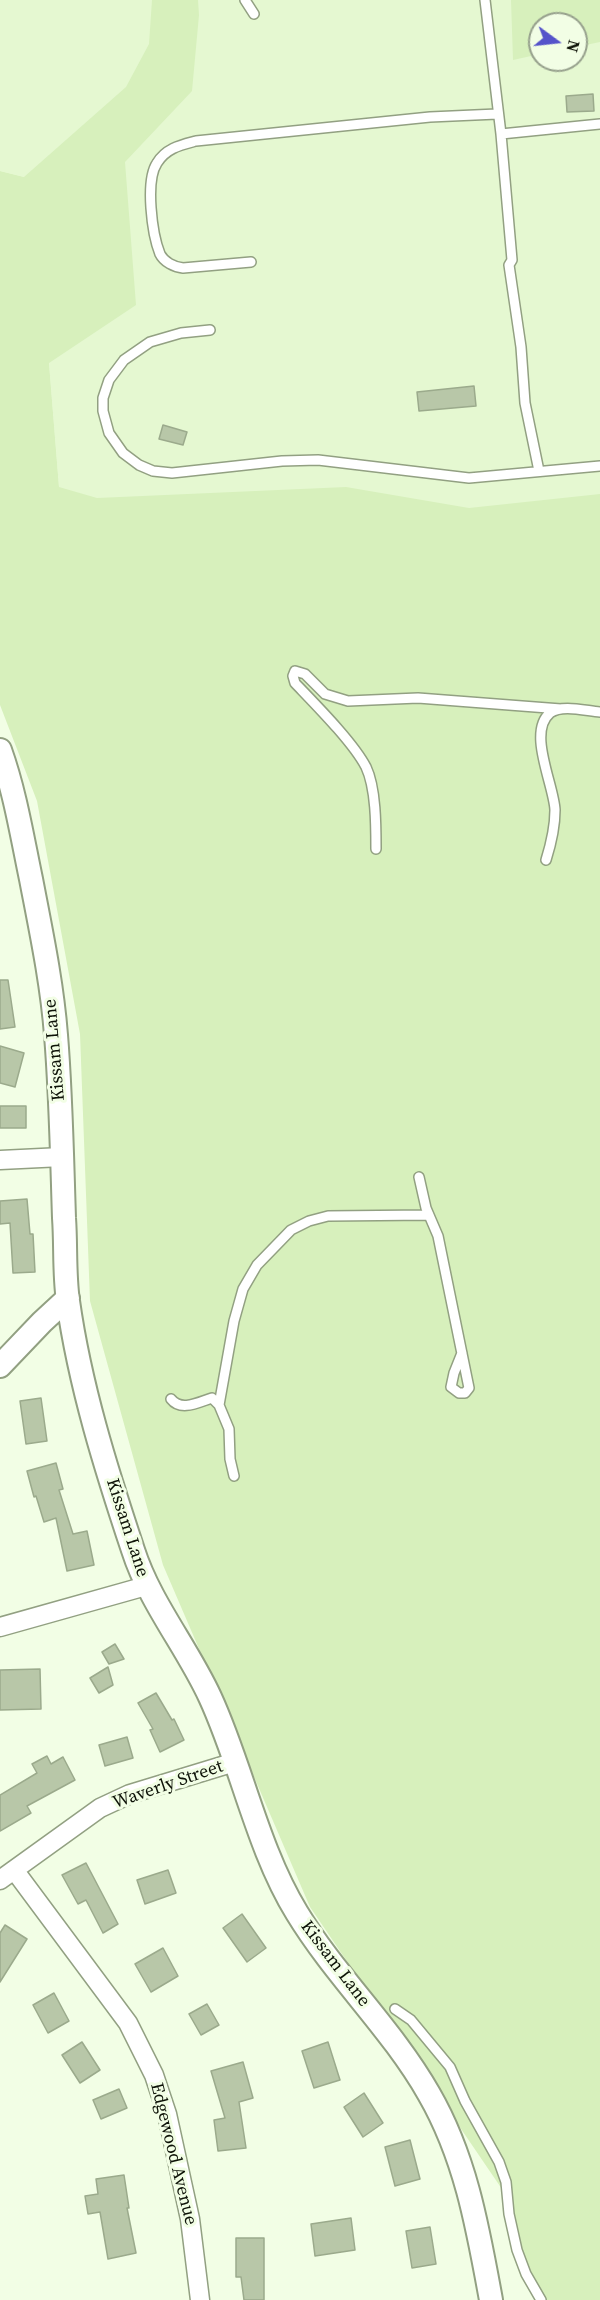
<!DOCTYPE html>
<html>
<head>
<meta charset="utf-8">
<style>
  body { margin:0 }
  #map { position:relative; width:600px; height:2300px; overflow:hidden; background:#f2fee5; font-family:"Source Serif 4",serif }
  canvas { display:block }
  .north { position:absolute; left:528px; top:12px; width:60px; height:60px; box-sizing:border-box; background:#f2fee5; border:2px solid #96a08c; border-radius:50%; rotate:105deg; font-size:16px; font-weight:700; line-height:24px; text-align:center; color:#0d1207 }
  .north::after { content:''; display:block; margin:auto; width:21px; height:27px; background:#5553ca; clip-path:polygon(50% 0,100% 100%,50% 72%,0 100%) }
</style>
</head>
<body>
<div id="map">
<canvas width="600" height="2300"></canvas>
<div class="north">N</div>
</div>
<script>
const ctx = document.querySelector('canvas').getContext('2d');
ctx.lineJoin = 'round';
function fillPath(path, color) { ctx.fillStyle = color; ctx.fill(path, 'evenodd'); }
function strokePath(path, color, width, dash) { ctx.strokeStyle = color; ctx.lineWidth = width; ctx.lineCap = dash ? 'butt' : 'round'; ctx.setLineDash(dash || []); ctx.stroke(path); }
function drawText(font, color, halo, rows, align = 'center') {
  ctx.font = font + ' "Source Serif 4",serif'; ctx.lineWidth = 6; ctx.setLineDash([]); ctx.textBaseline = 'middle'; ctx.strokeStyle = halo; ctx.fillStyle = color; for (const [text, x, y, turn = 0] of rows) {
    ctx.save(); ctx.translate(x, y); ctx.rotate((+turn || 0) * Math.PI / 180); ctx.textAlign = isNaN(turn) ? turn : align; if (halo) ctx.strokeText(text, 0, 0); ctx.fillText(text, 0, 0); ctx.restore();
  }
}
fillPath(new Path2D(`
  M0,0H600V514L85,568L59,487L49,363L24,177L0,171ZM540,24H576V60H540Z`), '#e5f8d1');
fillPath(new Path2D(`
  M152,0H198L199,15L192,91L125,162L136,305L49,363L59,487L97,498L346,487L469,508L600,494V2300H537L506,2195L310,1907L163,1565L90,1301L80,1034L37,801L0,705V171L24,177L126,87L149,44Z
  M511,0H600V42L576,47V24H540V54L513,60Z`), '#d7f0bc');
const building = new Path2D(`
  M593,94L594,111L567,112L566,96Z
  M474,386L476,406L419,411L417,392Z
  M163,425L187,432L183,445L159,439Z
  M0,980H8L15,1027L0,1029Z
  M0,1046L24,1053L15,1087L0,1083Z
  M0,1106H26V1128H0Z
  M27,1199L30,1234H33L35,1272L13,1273L10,1223L0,1224V1201Z
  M41,1398L47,1441L26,1444L20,1401Z
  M56,1463L63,1489L59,1490L73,1534L87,1531L94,1565L67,1571L56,1518L44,1522L36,1496L34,1497L27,1471Z
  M115,1644L124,1659L109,1664L102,1652Z
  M108,1667L113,1685L99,1693L90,1678Z
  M40,1669L41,1709L0,1710V1670Z
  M156,1693L172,1720L174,1719L184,1740L160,1752L150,1730L153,1729L138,1703Z
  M127,1737L133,1758L105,1766L99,1745Z
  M47,1756L51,1764L63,1757L75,1780L27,1806L31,1813L0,1831V1795L37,1773L32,1764Z
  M86,1863L118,1924L103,1933L86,1900L78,1904L62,1875Z
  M168,1870L176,1893L145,1904L137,1880Z
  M242,1914L266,1948L247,1962L223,1928Z
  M5,1925L27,1939L0,1982V1933Z
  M163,1948L178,1976L151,1992L135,1964Z
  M54,1993L69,2021L48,2033L33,2005Z
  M207,2004L219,2025L201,2035L189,2014Z
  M82,2042L100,2070L80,2083L62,2055Z
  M328,2042L340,2080L314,2088L302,2051Z
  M243,2062L253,2098L239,2102L246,2148L218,2151L214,2120L225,2118L211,2071Z
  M119,2089L127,2108L101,2119L93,2100Z
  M364,2093L383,2123L363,2137L344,2107Z
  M410,2140L420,2179L395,2186L385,2147Z
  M124,2175L129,2208H127L136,2253L108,2259L100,2212L88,2214L85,2196L98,2194L96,2179Z
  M351,2218L355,2250L315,2256L311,2224Z
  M430,2227L436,2264L412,2268L406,2231Z
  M236,2238H264V2300H244L241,2277H236Z`);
fillPath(building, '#b8c7a8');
strokePath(building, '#9baa8c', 1.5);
const service = new Path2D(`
  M245,0L254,14
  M485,0L501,134L512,260L509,265L521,347L525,403L539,471
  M501,134L600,124
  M251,262L183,268C174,267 164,262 160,254C152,234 145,181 157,163C166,148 181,145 196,141L430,117L497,114
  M210,330L181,333L150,342L124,360L109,380L103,398V411L109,433L123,453L139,465L153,471L172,473L282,461L318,460L469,478L600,466
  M376,849C376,826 376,788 366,767C353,742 315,704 295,683L293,676L295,671L305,674L325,694L348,701L418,698L561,709
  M546,860C551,844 555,827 555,810C554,785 527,732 550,713C562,704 586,711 600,712
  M419,1177L426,1208L438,1236L469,1388L465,1393H459L451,1387L454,1373L462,1353
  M171,1399C181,1412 199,1402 212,1398L219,1405L234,1321L243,1289L257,1265L291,1230L309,1221L328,1216L429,1215
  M219,1405L229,1429L230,1459L234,1476
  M395,2009L411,2020L450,2067L465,2101L499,2162L506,2182L509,2214L517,2250L526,2274L541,2300`);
const minor = new Path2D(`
  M0,1160L62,1157
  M0,1627L146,1586
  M15,1871L128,2023L154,2075L167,2114L190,2219L200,2300
  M0,1880L100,1808L130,1794L235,1762`);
const tertiary = new Path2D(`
  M0,750C15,792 22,836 31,879C41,931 52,983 56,1035C61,1096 62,1157 64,1218C66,1245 64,1274 68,1301C80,1386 106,1469 133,1550C150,1603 187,1647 210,1697C242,1766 257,1848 297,1913C336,1977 392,2029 429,2094C466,2158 478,2229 491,2300
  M0,1366L42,1322L68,1298`);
strokePath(service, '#92a082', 12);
strokePath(minor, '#92a082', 21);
strokePath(tertiary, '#92a082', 26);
strokePath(service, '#fff', 9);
strokePath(minor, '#fff', 18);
strokePath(tertiary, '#fff', 22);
drawText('18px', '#0d1207', '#f2fee5', [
  ["Kissam Lane",55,1050,-95],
  ["Kissam Lane",127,1528,72],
  ["Waverly Street",168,1785,-19],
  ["Kissam Lane",335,1964,53],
  ["Edgewood Avenue",173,2154,76]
]);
</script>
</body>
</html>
